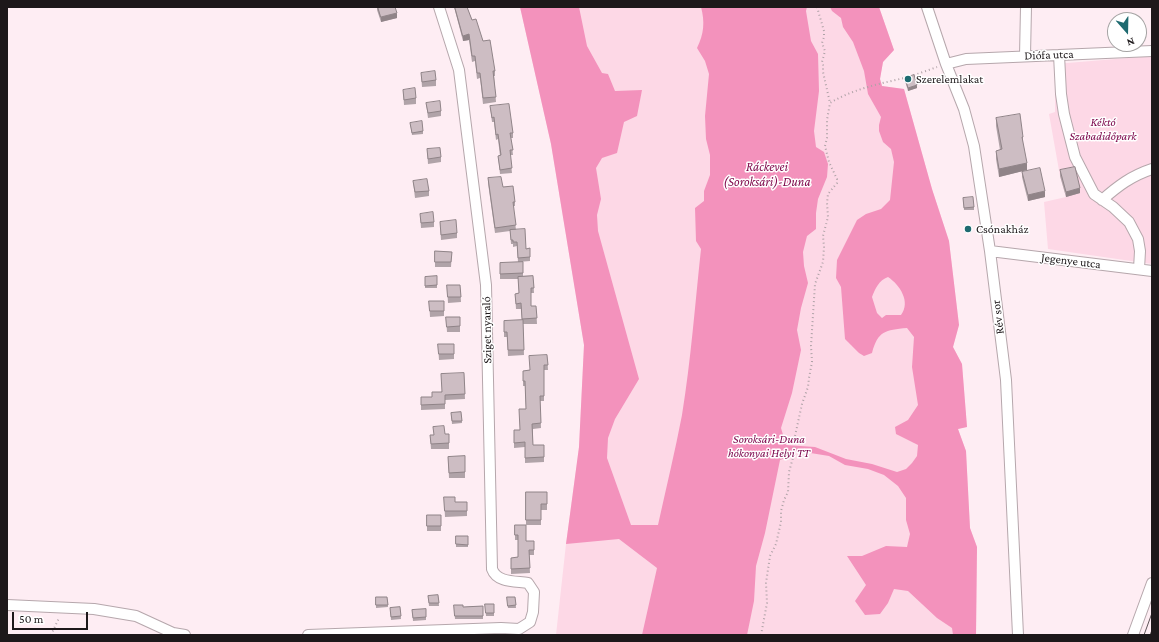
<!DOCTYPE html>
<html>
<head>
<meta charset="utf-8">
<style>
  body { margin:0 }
  #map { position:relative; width:1159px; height:642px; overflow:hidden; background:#feedf3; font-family:"Crimson Pro",serif }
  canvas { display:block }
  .frame { position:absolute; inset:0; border:8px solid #1d181a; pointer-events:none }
  .north { position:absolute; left:1107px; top:12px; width:40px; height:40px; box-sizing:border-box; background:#fff; border:1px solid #a5a3a3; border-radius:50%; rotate:160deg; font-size:11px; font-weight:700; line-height:16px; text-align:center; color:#1d181a }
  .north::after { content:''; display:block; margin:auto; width:14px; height:18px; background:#1e6a70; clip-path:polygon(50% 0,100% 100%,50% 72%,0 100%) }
  .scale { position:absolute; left:12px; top:612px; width:76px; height:18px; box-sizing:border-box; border:2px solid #1d181a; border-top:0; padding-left:5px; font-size:12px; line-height:14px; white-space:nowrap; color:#1d181a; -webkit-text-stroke:3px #fff; paint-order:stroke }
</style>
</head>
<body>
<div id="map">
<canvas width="1159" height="642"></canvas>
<div class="frame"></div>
<div class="north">N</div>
<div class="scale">50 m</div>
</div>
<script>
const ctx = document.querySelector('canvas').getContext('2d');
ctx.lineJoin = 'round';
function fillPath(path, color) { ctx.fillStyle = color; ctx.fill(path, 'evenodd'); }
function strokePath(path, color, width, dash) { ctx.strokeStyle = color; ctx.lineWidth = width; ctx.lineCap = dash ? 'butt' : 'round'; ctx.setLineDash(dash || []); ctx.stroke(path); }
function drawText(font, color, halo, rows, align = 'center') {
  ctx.font = font + ' "Crimson Pro",serif'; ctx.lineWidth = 3; ctx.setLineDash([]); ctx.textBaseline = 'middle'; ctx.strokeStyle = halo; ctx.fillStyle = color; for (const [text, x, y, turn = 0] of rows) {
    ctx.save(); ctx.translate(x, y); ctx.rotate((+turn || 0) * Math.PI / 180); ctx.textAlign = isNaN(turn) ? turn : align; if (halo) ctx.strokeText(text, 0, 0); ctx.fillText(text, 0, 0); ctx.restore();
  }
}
fillPath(new Path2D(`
  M520,7H879L894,50L883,62L880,79L882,86L904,89L932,189L949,241L959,325L953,347L962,364L967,427L958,429L966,451L970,528L977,547L976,635H556L566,544L579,447L584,345L551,144Z
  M1152,56V264L1048,249L1044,202L1066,197L1060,176L1049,114L1055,112V64Z`), '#fdd8e6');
fillPath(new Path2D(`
  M520,7H579L587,46L602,73L608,74L615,91L642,90L637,116L624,122L617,153L602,158L596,168L601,199L597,215L598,231L639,379L615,419L608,438L607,458L631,525H658C666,488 675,452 682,415C691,360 695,304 701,249L696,241L695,208L704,201V191L710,175V155L706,139L705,116L709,74L705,61L697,48C704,34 705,22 701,7H807L806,11L811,41L818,54L819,91L814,131L816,147L824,152L828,164L827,177L818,199L816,213V229L807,236L803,252L804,266L808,283L801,308L797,330L801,350L792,393L781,428L786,445L815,447L846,459L872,464L897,472L906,469L912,463L917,456L918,445L896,434L895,427L908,420L918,405L912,367L914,337L907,328C885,330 878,331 872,353L864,356L859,353L845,339L841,287L836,278L837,260L857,220L866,214L881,209L890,200L894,162L891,149L883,142L879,131V125L881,117L868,94L864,71L853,42L843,27L841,18L832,11L830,7H879L894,50L883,62L880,79L882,86L904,89L932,189L949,241L959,325L953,347L962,364L967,427L958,429L966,451L970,528L977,547L976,635H953L952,628L937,618L908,591L894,589L888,603L880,614L865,615L855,601L866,585L847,556H862L886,546L907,547L910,534L906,520V498L898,486L884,475L868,469L845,465L829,456L792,450L789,457L780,460L765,533L756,566L754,601L747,635H642L657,568L619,539L566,544L579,447L584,345L551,144ZM888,277C900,285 911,302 901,315H886L882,318L877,313L872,297C875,289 879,280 888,277Z`), '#f392bc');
const minor = new Path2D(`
  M927,7L946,64L964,109L974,146L990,251L1006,380L1018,635
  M1059,55L1061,94L1064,114L1075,157L1094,194L1113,207L1129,222L1138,239L1140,251L1139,269
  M1025,56L1026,7
  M946,64L966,59L1152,51
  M1102,200C1118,186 1131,176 1152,169
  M990,251L1152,271
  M7,605L94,609L136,616L173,633L185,635
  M308,635L501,628L519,629L530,622L533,612L534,592L528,583C516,581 497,583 492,569L486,285L459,70L439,7
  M1133,635L1152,583`);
strokePath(minor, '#b6a7ac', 12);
strokePath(new Path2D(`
  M817,7L824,31V37L822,43L825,51L822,62L823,65V72L830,103
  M51,635L59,618
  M761,635L767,603L766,583L770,556L776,544L781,522V511L784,500L788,492L789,472L794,454L795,436L802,404L808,387L809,378L812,362L811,346L815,284L823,262L824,247L823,236L828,217L827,203L828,194L837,183V179L829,162L825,146L827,138V120L830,103C853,89 879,84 904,78C915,75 926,71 937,67`), '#afa2a7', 2, [1, 3]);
strokePath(minor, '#fff', 10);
strokePath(new Path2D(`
  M1144,635L1152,613
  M1150,635L1152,630`), '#5f5659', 1);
fillPath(new Path2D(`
  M377,7H395L397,18L381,22L377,10Z
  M454,7H467L472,20L483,41L495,71V76H494L496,102L483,104L480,78L477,79L475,61L472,62L469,40L463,41Z
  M421,73L436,80V86L422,87Z
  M905,78L917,88L908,91L905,81Z
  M403,90L416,98V104L404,105Z
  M426,103L441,111V116L428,118Z
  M490,106L513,133V138H511L513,155H510L512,173L500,174L498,156H500L498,139L496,140L494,122H492Z
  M996,118L1023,137V144L1027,170L999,177L996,159V151L1000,150L996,126Z
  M410,123L423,131V134L412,135Z
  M427,149L441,157V162L428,164Z
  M1060,170L1080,193L1066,197L1060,176Z
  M1022,172L1045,197L1028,201L1022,177Z
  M488,178L503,187L515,202V206H513L516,230L526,249L530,248V261L518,262L517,246L513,247V244H511L510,231L495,233L488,183Z
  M413,181L429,191V196L415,198Z
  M963,198L974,207V210H964Z
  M420,214L434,222V227L421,228Z
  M440,222L457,233V238L441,240Z
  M435,251L452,252L451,267H435Z
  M523,262V276H533L534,293H531V306H536L537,324H523L524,355L508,356L507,337H504V321L522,320L521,309H516L515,294L519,293L518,279H500V263Z
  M437,276V288H425V277Z
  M447,285H460L461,302L448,303Z
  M429,301H444V316L430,317Z
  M446,317H460V332H447Z
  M438,344H454V359L439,360Z
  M547,355L548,370H544V401H540L541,428L533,429V445H544V462L525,463V447L514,448V430H520L526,409L525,386H523V371L530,370Z
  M464,373L465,399L445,400V409L421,410V397H432L441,392Z
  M461,412L462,423L452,424L451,413Z
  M449,434V449H431L430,435Z
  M465,456V478H449L448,457Z
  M526,492H547V510H541V525H526V541H534V555H529L530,573L511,574V558L518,557V540H515V525H526Z
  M444,497L455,502H467V516L445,517Z
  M427,515H441V531H427Z
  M456,536H468V547H456Z
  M438,595L439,606H429L428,596Z
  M376,597H387L388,607L376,608Z
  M507,597H515L516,608H508Z
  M485,604H494V616H486Z
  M454,605L463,607L483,606V619H455Z
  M400,607L401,619L391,620L390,608Z
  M426,609V620L413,621L412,610Z`), '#b0a3a8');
fillPath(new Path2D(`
  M397,13V18L381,22V17Z
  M469,34V40L463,41V36Z
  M917,85V88L908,91V88Z
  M1027,163V170L999,177V169Z
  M1080,188V193L1066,197V192Z
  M1045,191V197L1028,201V195Z`), '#908488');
const building = new Path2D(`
  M378,7H395L397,13L381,17Z
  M455,7H467L472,20L476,19L483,41L490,40L495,71H493L496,97L483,98L480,73H477L475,56H472L469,34L463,36Z
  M435,71L436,80L422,82L421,73Z
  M914,75L917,85L908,88L905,78Z
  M415,88L416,98L404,100L403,90Z
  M440,101L441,111L428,113L426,103Z
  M509,104L513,133H510L513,150H510L512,168L500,170L498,156L501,155L498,134L496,135L494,117L492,118L490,106Z
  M1020,114L1023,137H1022L1027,163L999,169L996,151L1002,149L996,118Z
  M422,121L423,131L412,133L410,123Z
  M440,148L441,157L428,159L427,149Z
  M1075,167L1080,188L1066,192L1060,170Z
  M1040,168L1045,191L1028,195L1022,172Z
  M501,177L503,187L513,186L515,202H513L516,225L495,228L488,178Z
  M427,179L429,191L415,192L413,181Z
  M973,197L974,207L964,208L963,198Z
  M433,212L434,222L421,223L420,214Z
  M456,220L457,233L441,235L440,222Z
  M525,229L526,249L530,248V257L518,258L517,242H513V240H511L510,230Z
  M435,251L452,252L451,262H435Z
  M523,262V273L500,274V263Z
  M437,276V285L425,286V277Z
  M533,276L534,288H531V306H536L537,318L522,319L521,303L516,304L515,294L519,293L518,277Z
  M447,285H460L461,297H448Z
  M429,301H444V311H430Z
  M446,317H460V326L447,327Z
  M523,320L524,350H508L507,332H504V321Z
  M438,344H454V354H439Z
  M547,355L548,365H544V396H540L541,423L532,424L533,445H544V457L525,458V442L514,443V430H520L519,409H526L525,381H523V371L530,370L529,356Z
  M464,373L465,394L445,395V404L421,405V397H432V392H442L441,374Z
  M461,412L462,421H452L451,413Z
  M444,426L445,434H449V443L431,444L430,435H434L433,427Z
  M465,456V472L449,473L448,457Z
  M526,492H547V504H541V520H526Z
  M444,497H455V502H467V511H445Z
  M427,515H441V526H427Z
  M515,525H526V541H534V550H529L530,568L511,569V558L518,557V535H515Z
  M456,536H468V545L456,544Z
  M438,595L439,603H429L428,596Z
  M376,597H387L388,605H376Z
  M507,597H515L516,605L508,606Z
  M485,604H494V613H486Z
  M454,605H463V607L483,606V616H455Z
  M400,607L401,616L391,617L390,608Z
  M426,609V617L413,618L412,610Z`);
fillPath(building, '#cdbdc3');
strokePath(building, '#908488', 1);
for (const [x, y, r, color] of [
  [908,79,4,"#1e6a70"],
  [968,229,4,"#1e6a70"]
]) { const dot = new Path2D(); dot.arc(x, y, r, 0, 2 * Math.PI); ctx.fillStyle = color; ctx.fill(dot); strokePath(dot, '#fff', 1.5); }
drawText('12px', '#1d181a', '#fff', [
  ["Diófa utca",1049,55,-2],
  ["Jegenye utca",1071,261,7],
  ["Rév sor",998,317,-97],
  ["Sziget nyaraló",487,330,-91]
]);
drawText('12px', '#1d181a', '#fff', [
  ["Szerelemlakat",916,79],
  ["Csónakház",976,229]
], 'left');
drawText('italic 12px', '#790048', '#fff', [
  ["Kéktó",1103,122],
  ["Szabadidőpark",1103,136],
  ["Soroksári-Duna",769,439],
  ["hókonyai Helyi TT",769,453]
]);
drawText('italic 13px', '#800c4e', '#fff', [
  ["Ráckevei",767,167],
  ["(Soroksári)-Duna",767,182]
]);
</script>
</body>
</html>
